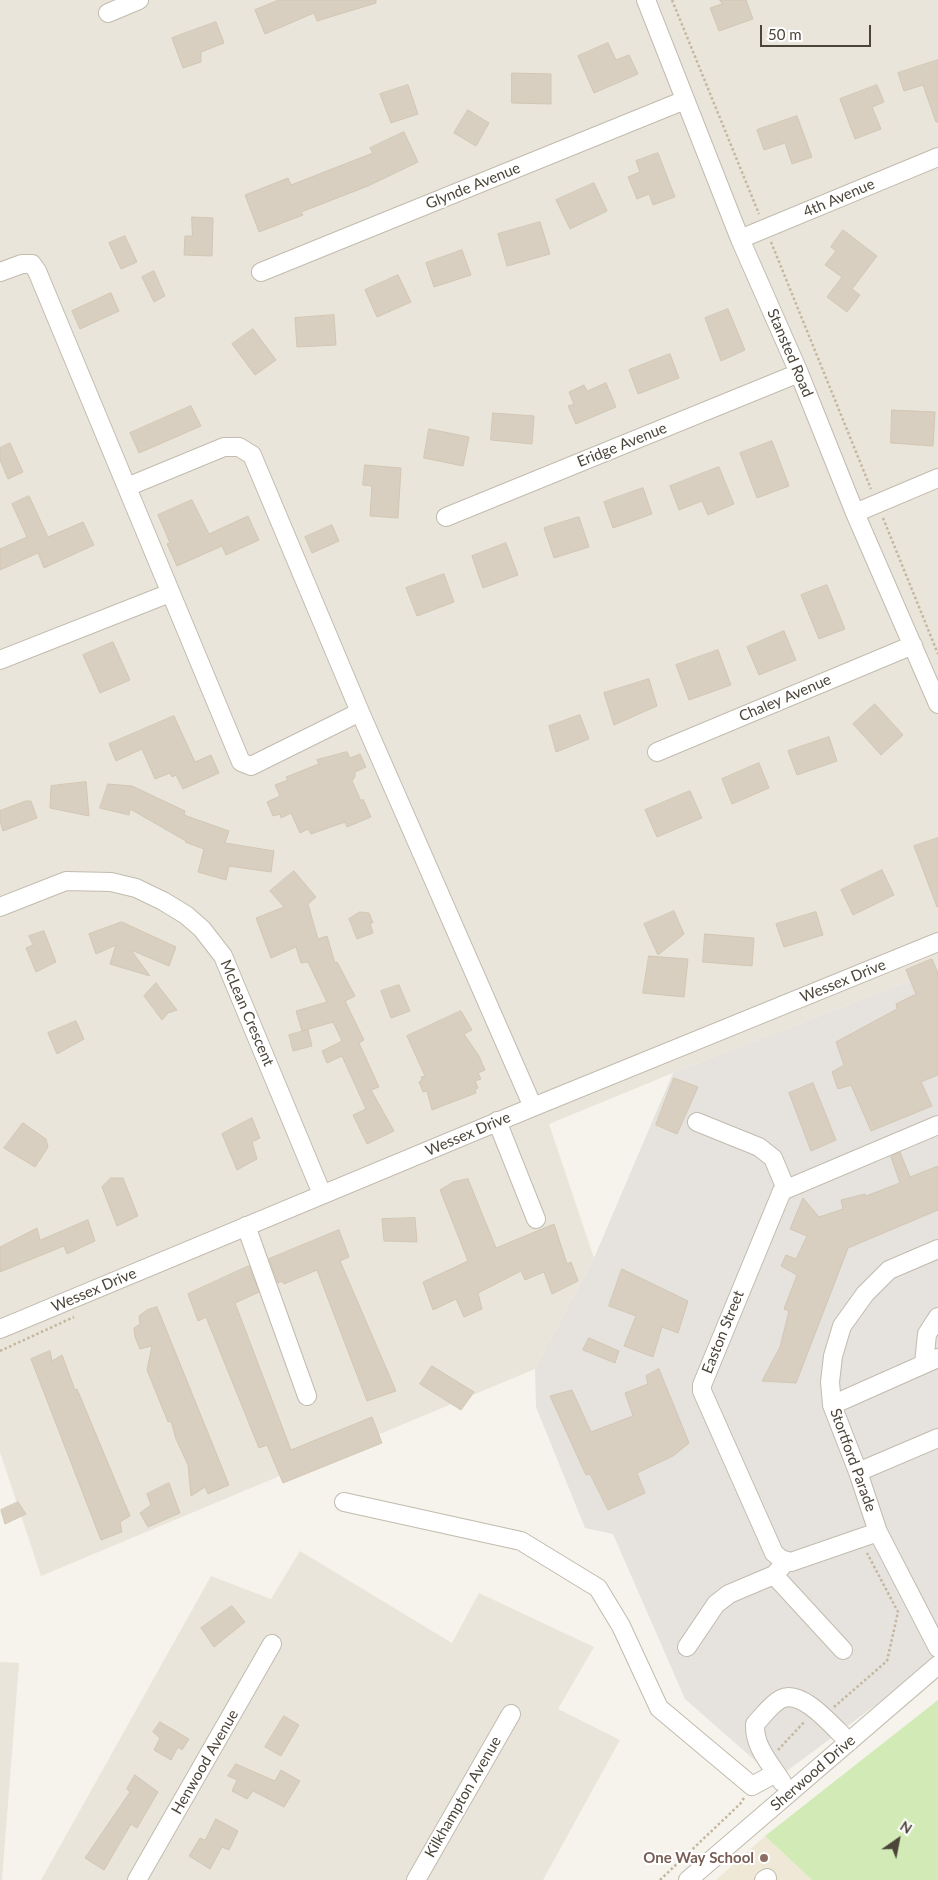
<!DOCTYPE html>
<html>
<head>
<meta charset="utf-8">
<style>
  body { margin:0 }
  #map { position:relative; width:938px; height:1880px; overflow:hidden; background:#f6f3ec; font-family:Lato,sans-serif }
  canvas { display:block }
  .north { position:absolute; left:873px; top:1815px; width:50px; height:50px; -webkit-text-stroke:4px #fff; paint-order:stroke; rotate:33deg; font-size:14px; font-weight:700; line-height:20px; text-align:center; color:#4b4439 }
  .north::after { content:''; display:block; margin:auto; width:18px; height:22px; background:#4b4439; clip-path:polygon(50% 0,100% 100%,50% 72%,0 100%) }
  .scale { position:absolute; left:760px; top:25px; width:111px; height:22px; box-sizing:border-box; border:2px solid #4b4439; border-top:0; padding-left:6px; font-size:15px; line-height:18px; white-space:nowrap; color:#4b4439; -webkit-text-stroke:4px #fff; paint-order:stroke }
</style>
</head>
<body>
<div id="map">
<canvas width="938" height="1880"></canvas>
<div class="north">N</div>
<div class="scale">50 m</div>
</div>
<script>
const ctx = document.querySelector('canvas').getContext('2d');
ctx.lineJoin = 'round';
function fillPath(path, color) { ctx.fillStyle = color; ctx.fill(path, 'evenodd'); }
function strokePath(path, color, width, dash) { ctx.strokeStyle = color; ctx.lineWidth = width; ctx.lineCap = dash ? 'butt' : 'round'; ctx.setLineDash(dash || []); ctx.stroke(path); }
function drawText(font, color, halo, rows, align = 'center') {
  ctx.font = font + ' Lato,sans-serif'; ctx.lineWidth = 4; ctx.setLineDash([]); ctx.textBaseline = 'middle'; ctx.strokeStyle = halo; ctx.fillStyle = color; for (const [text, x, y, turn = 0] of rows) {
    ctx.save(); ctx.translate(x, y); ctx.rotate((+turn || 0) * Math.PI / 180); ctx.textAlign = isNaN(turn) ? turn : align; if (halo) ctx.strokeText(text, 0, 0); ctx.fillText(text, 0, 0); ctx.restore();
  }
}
fillPath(new Path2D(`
  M0,0H938V970L673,1073L549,1124L594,1258L535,1369L41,1576L0,1452Z
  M300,1551L452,1643L479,1593L594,1647L558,1709L620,1740L543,1880H41L211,1576L271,1599Z
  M0,1662L19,1663L2,1880H0Z`), '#eae5da');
fillPath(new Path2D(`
  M938,970V1659L776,1779L685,1699L613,1534L585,1528L536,1407L535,1369L594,1258L673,1073Z`), '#e6e2dd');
fillPath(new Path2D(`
  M765,1836L812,1880H716Z`), '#efe8d6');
fillPath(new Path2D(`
  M938,1700V1880H812L765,1836Z`), '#d2eab5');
const building = new Path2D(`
  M279,0H376V3L317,21L314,13L265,34L255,10Z
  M720,0H746L753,19L719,31L710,8L722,4Z
  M216,22L224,43L201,52V62L183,68L172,38Z
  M608,43L616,60L629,55L638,74L594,93L578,56Z
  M938,60V122H936L923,85L904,91L898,73Z
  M512,73L551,74V104L512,103Z
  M408,85L418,114L391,123L380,94Z
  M877,85L884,102L872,107L881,129L855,139L840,99Z
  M468,110L489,123L476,146L454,133Z
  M797,116L812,157L792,164L785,143L764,150L757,130Z
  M404,132L418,162L368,186L301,212L303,215L259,232L245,195L288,178L291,185L373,153L370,148Z
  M658,153L675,197L653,205L649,194L637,199L628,177L640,172L636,161Z
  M594,183L607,211L570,229L556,200Z
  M192,217L213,218L212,256L184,255L185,236H192Z
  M540,222L550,254L507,266L498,234Z
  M843,230L877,256L852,289L860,295L847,312L827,297L842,277L825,265L836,251L831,247Z
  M125,236L137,262L121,269L109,243Z
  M462,250L471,275L434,287L426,263Z
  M154,271L165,296L154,302L142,277Z
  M398,275L411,302L377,317L365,290Z
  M111,293L119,311L80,329L72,311Z
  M728,309L745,350L721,361L705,318Z
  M334,315L336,345L297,347L295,318Z
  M253,329L276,360L255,375L232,344Z
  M670,354L679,378L638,394L629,370Z
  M606,383L616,407L576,424L568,406L574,404L569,392L584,385L587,391Z
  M191,406L201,426L139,453L130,433Z
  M892,410L935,412L933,446L891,443Z
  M493,413L534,416L532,444L491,440Z
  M429,429L469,437L463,466L424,458Z
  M772,441L789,486L757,498L740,453Z
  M10,443L23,472L8,479L0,460V448Z
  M365,465L401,468L398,518L370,516L372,486L363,485Z
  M719,467L734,504L708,515L702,501L679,510L670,486Z
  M643,488L652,514L613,528L604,502Z
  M29,496L48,537L83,522L94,545L44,568L38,553L0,570V549L27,537L12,504Z
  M192,500L209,534L248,516L259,540L226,555L222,546L177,566L167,544L170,543L158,515Z
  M579,517L589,547L554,558L544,528Z
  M332,525L339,541L312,553L305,537Z
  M506,543L518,575L483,588L472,556Z
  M444,574L454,602L417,616L406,588Z
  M827,585L845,629L819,639L801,595Z
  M784,631L796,660L759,675L747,647Z
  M113,642L130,680L100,693L83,655Z
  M718,650L731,685L689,700L676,665Z
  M649,679L657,706L614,725L604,693Z
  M875,704L903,735L881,755L853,724Z
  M580,715L589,739L556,752L549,726Z
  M174,716L195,762L211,755L219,773L183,789L176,775L172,777L170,773L155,779L142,749L116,761L109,744Z
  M829,737L837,761L797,775L788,751Z
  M347,752L350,758L360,754L366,767L355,772V777L352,781L361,801L363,799L371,817L347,827L345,822L311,834L308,829L300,833L291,813L281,818L280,814L273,816L267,802L280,796L275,785L288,780L286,777L319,764L317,760Z
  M759,763L769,788L732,804L722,779Z
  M86,782L89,816L50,808L51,786Z
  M108,784L132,786L185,811L184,815L229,831L225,843L274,851L271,872L229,866L226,880L198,872L204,849L185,842L186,841L130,809L129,815L100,808Z
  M690,791L702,818L657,837L645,810Z
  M26,801H31L37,818L3,831L0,821V811Z
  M938,838V906L937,907L914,846Z
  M882,870L894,895L853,915L841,890Z
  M294,871L316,897L308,904L318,939L327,936L335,963L337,962L355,996L345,1001L364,1040L359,1043L379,1087L371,1090L394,1131L367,1144L353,1115L366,1109L342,1056L327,1063L322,1051L342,1041L333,1022L302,1031L296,1011L327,1002L308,962L301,963L296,947L271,958L256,918L284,907L270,891Z
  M674,911L684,934L658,955L644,924Z
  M360,912L369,913L373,923H370L373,933L357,939L349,919Z
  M816,912L823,935L784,947L776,924Z
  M122,922L176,947L169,966L131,950L150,976L110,964L116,945L96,954L89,934Z
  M44,931L56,962L36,972L26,948L33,945L29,936Z
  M705,934L754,938L752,966L703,962Z
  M649,956L688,959L684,997L643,993Z
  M932,959L938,973V1075L921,1082L932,1106L871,1131L851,1085L838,1089L832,1072L844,1065L836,1042L897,1009L896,1004L916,994L906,970Z
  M156,983L177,1010L168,1013L162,1020L144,996Z
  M399,985L410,1011L391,1018L381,991Z
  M461,1011L472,1030L464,1034L479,1056L485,1070L478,1073L481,1079L475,1081L478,1088L475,1090L476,1093L432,1110L427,1091L423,1092L419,1082L422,1080L421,1077L425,1076L407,1036Z
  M76,1021L84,1039L57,1054L48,1033Z
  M308,1030L312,1046L293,1051L289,1035Z
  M674,1078L698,1087L677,1134L656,1125Z
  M813,1083L836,1140L811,1151L789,1093Z
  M252,1118L260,1138L252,1142L257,1159L237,1170L222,1134Z
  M23,1123L46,1139L48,1147L35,1167L4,1148Z
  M900,1152L910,1177L938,1166V1210L848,1248L796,1383L762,1381L780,1347L789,1311L784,1309L797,1275L781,1266L786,1255L796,1259L807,1236L790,1229L803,1198L819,1217L843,1209L841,1200L865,1194L866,1196L900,1183L891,1157Z
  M111,1178H123L138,1216L117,1226L102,1187Z
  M468,1179L496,1248L554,1224L567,1264L571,1262L578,1281L552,1294L544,1272L525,1280L521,1271L478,1293L482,1309L464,1317L456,1299L433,1310L423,1282L468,1261L440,1190L453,1182Z
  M415,1218L417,1242L384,1241L382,1219Z
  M88,1220L95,1241L67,1254L64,1246L0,1272V1247L37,1228L40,1240Z
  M339,1230L349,1257L340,1261L396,1391L367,1401L317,1270L284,1284L282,1281L278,1283L269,1259Z
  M249,1266L259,1292L235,1303L291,1450L372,1417L382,1443L283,1483L267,1445L259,1448L206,1317L198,1321L188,1294Z
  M622,1269L688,1301L678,1333L662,1327L653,1357L624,1346L636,1316L609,1306Z
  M157,1307L229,1485L208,1494L205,1487L191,1496L188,1465L176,1439L171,1421L168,1422L147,1370L152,1346L140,1349L135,1337L134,1328L140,1324L139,1316L147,1310Z
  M589,1338L619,1351L615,1363L583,1350Z
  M50,1351L52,1361L62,1355L75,1390L77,1389L130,1516L120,1522L122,1532L101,1540L31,1359Z
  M432,1366L474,1392L461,1410L420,1384Z
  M659,1369L689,1443L673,1456L637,1473L645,1493L608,1510L590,1474L586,1475L550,1396L572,1390L591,1432L633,1416L625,1393L648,1384L646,1376Z
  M169,1483L180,1513L148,1527L140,1513L151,1505L147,1494Z
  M18,1502L26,1514L5,1524L1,1510Z
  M232,1606L245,1622L214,1647L201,1628Z
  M284,1716L299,1725L281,1756L265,1747Z
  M160,1722L189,1739L182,1750L178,1747L171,1760L154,1750L160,1738L153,1732Z
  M236,1764L275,1781L281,1770L300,1781L284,1807L253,1791L247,1799L232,1791L237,1780L228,1776Z
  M135,1775L158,1792L137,1828L131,1824L104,1870L85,1858L130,1792L127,1789Z
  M216,1819L238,1831L229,1850L222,1847L210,1869L189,1856L200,1838L205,1840Z`);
fillPath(building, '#d8cfc1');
strokePath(building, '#d3c7b4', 1);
const minor = new Path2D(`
  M646,0L740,239L799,373L855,513L938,704
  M108,13L139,0
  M740,239L938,157
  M0,272L22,264H32L37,271L241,762L251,766L360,712
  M261,272L685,100
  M127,487L224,447H239L252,455L360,712L533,1107
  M855,513L938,478
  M446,517L799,373
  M0,660L170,593
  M657,752L913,645
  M0,907L66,881L111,882L136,888L163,901L186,915L202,929L223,956L322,1194
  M497,1121L536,1219
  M697,1122L759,1147L773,1158L786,1189
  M246,1226L307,1396
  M938,1249L889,1270L865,1294L842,1326L833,1356L830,1382L832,1405L858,1472L878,1532L938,1648
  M0,1329L533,1107L938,942
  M924,1364L927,1334L938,1317
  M832,1405L938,1358
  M858,1472L938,1438
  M344,1502L521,1541L598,1588L621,1626L659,1708L752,1786L776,1773
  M878,1532L791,1562L781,1559L774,1553L702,1391V1385L782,1191L938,1125
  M774,1575L843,1650
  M687,1647L716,1604L729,1594L774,1575L787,1561
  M782,1782C770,1763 754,1747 755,1724C763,1716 771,1704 781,1699C802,1688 834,1728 849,1742
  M137,1880L272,1644
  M416,1880L511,1714
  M688,1880L938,1665
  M764,1880L767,1878`);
strokePath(minor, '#c2bbae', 20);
strokePath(new Path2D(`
  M672,0L759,214
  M771,242L871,489
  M883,518L938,654
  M0,1351L74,1317
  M834,1707L887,1661L898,1612L867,1553
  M778,1750L805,1721
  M660,1880L740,1804L744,1798`), '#c4b79f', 2.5, [2.5, 2.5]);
strokePath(minor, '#fff', 18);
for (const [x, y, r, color] of [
  [764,1858,5,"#8d6e63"]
]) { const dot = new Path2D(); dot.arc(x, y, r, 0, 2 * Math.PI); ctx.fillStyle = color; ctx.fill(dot); strokePath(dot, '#fff', 2); }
drawText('15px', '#4b4439', '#fff', [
  ["Glynde Avenue",473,186,-22],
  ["4th Avenue",839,198,-23],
  ["Stansted Road",790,353,67],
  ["Eridge Avenue",622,445,-22],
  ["Chaley Avenue",785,698,-23],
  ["Wessex Drive",843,981,-22],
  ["McLean Crescent",247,1013,67],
  ["Wessex Drive",468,1134,-23],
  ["Wessex Drive",94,1290,-23],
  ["Easton Street",723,1332,-68],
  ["Stortford Parade",853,1460,70],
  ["Henwood Avenue",205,1762,-60],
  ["Sherwood Drive",813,1773,-41],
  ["Kilkhampton Avenue",463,1797,-60]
]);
drawText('bold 15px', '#785e54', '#fff', [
  ["One Way School",754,1858]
], 'right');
</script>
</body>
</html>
